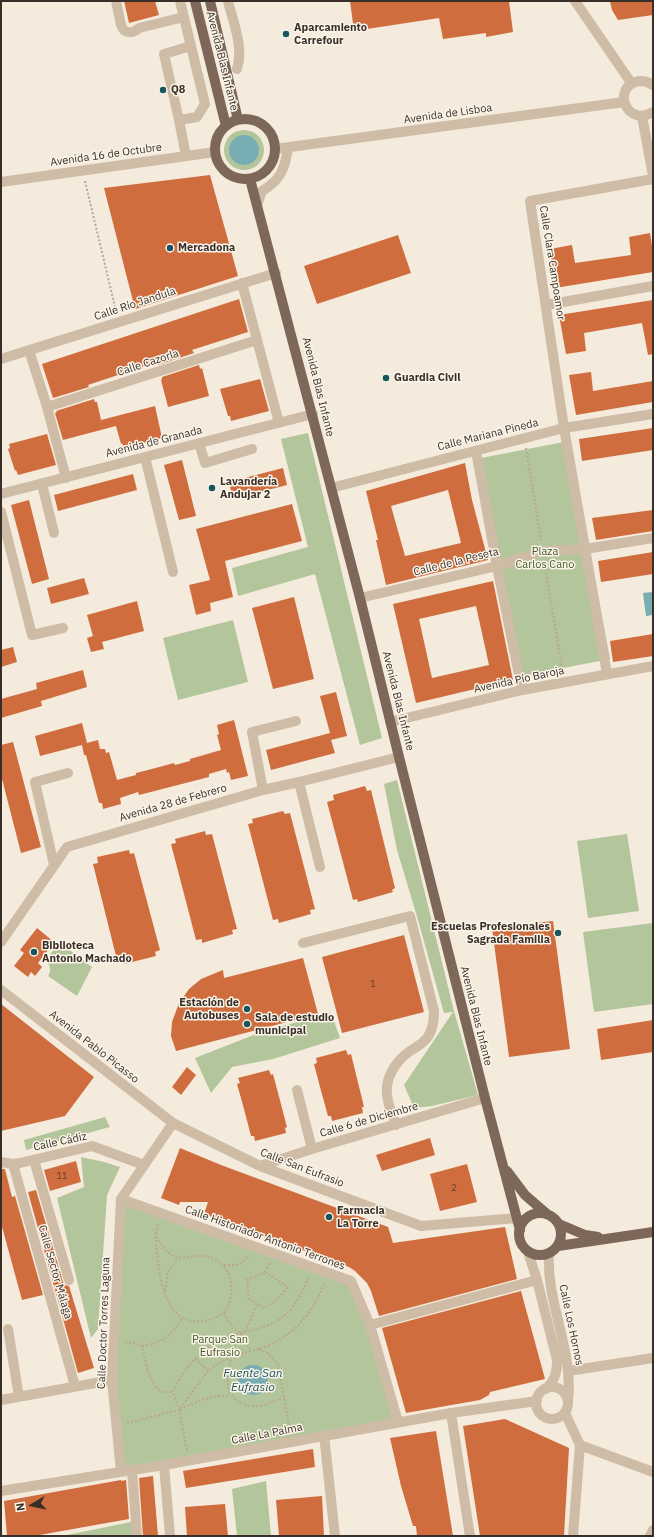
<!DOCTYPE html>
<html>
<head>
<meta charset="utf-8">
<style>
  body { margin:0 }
  #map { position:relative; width:654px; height:1537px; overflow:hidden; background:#f4ebdc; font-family:"IBM Plex Sans",sans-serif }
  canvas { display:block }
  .frame { position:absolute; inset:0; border:2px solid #392f28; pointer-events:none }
  .north { position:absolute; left:12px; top:1485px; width:40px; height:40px; -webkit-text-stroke:3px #fbf4e9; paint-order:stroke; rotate:261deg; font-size:11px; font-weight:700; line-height:16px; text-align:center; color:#392f28 }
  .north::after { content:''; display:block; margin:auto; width:14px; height:18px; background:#392f28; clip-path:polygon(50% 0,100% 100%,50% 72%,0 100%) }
</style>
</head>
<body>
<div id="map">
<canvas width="654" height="1537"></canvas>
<div class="frame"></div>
<div class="north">N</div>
</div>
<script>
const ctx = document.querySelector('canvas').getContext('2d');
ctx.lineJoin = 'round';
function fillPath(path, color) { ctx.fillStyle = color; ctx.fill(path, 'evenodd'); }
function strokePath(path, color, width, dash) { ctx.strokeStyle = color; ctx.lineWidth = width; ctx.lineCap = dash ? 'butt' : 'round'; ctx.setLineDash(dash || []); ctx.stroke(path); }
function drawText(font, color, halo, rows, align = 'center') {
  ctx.font = font + ' "IBM Plex Sans",sans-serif'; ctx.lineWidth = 3; ctx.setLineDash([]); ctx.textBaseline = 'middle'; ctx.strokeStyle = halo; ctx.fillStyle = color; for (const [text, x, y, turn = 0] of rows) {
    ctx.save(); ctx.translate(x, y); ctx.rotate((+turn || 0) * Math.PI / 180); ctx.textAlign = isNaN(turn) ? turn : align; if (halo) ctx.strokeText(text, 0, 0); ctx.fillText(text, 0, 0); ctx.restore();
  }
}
fillPath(new Path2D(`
  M224 150a20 20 0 1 1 40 0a20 20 0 1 1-40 0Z
  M308,433L382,738L360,745L315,574L238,596L232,568L308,547L281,439Z
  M569,441L610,659L522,676L481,458Z
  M233,620L248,682L178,700L163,638Z
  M397,780L454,1011L478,1095L432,1106L414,1108L404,1085L453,1012L444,1013L416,913L397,850L384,784Z
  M627,834L639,911L588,918L577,841Z
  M653,923V1004L594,1012L583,932Z
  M59,942L92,967L77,996L48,976C52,970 50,966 46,960Z
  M331,1013L340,1038L273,1059L232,1067L211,1093L195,1058L264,1031Z
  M105,1117L110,1127L26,1150L24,1140Z
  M81,1157L104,1162L120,1167L107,1195L98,1329L91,1338L57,1198L84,1187Z
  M121,1199L351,1281L398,1422L121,1472L112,1380Z
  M266,1481L271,1536H237L232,1489Z
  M136,1521L137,1536H62Z`), '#b3c59b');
fillPath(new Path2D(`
  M229 150a15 15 0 1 1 30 0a15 15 0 1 1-30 0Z
  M653,592V615L646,616L643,593Z
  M238 1380a15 15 0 1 1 30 0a15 15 0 1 1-30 0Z`), '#78adb4');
fillPath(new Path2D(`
  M124,1H155L159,15L129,23Z
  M350,1H509L513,32L486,37V33L443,39L439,18L354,31Z
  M610,1H653V15L618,20L612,10Z
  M210,175L238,276L135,309L104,188Z
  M650,233L653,252V272L555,288L550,249L572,245L575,263L631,255L629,237Z
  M398,235L411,273L317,304L304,266Z
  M239,299L248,332L192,350L194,353L158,365L157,362L88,385L89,387L53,398L42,364Z
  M653,300V354L648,355L642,323L584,333L586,351L566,354L559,315Z
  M199,365L200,369L202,368L209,396L168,407L161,380L162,379V377Z
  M591,372L593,391L653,381V402L576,415L569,375Z
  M260,379L269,411L231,421L230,416H228L220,389Z
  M94,399L95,402H97L101,420L155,406L162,438L124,448L122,443L121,444L116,426L63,440L55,413L57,412L56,411Z
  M653,428V450L582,461L579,439Z
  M47,434L56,465L18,475L16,470L15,471L8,449L10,448L9,444Z
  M182,460L196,516L179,520L164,465Z
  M465,463L472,500L488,560L386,585L376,540H378L366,491ZM448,490L461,543L405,556L391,506Z
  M283,468L287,485L233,499L229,482Z
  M133,474L137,490L58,511L54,495Z
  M29,500L49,579L32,584L11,505Z
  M292,504L302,541L225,561L233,597L210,603L211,611L196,615L189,585L210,580L196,529Z
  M653,510V531L596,540L592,518Z
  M653,552V574L601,582L598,561Z
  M84,578L89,594L51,604L47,588Z
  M493,581L513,680L416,703L393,604ZM476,606L489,665L432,678L419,619Z
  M294,597L314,679L273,689L252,608Z
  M137,601L144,631L102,642L104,649L91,652L87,638L93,636L87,615Z
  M653,634V656L613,662L610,641Z
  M13,647L17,662L1,667V650Z
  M83,670L87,687L41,701L42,706L1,718V699L37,689L36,683Z
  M336,692L347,736L331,740L335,753L271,770L266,750L330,733L320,696Z
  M234,720L248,776L231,780L229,772L227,773L226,769L209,774V777L139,795L138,792L120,798L121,804L103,809L102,803H99L86,755H84L82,745L40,756L35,736L82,723L87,743L98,740L100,749H105L106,753L109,752L117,780L136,775V773L148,770L174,763L175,765L190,761V759L221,750L217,735L219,734L217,725Z
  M13,742L41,847L21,853L1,775V745Z
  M365,786L367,791L371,790L395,888L392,890L393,892L358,902L357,899L353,900L327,802L334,800L333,795Z
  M283,811L285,814L290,813L315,909L310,910L311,914L279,923L278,919L273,920L248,824L253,823L252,819Z
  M205,831L206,835L212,834L237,929L232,930L233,934L202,943V939L196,940L171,844L176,843L175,839Z
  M129,850L130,854L134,853L160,950L155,952L156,956L124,964L122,959L117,960L93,864L98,863L97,857Z
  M553,921L570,1049L509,1057L492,928Z
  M37,928L54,942L38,963L42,967L35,976L31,972L28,977L14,966L24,953L20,950Z
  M404,935L424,1012L342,1033L322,957Z
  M303,958L318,1014L176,1051L171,1036L172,1022L179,1003L189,989L201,979L223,970L224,978Z
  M1,1004L94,1077L65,1116L1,1131Z
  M653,1020V1052L601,1060L597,1029Z
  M346,1050L348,1055L351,1054L364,1107H362L363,1113L332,1121L331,1116H328L320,1087L314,1064L317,1063L316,1058Z
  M187,1067L196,1075L181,1095L172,1087Z
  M269,1070L271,1075L273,1074L287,1127L285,1128L286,1133L255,1141L254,1136H251L244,1109L237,1084L240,1083L238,1078Z
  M430,1138L435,1155L382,1171L376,1155Z
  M180,1148L221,1165L388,1227L393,1243L505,1227L517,1279L379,1316L371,1291L367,1283L355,1271L349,1267L204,1214L208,1202H180L179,1205L161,1198Z
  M76,1161L81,1182L50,1191L44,1170Z
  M467,1164L477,1202L440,1211L430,1174Z
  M1,1169H5L12,1197L15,1196L43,1295L22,1300L1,1223Z
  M36,1190L63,1282L65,1285L69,1286L94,1368L78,1373L28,1192Z
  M521,1291L545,1379L490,1392L489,1395L480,1400L406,1413L382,1328Z
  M505,1419L569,1448L564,1536H480L463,1426Z
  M436,1431L453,1536H417L416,1526H413L401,1486L390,1438Z
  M313,1449L315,1467L186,1488L183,1471Z
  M153,1476L158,1536H143L139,1478Z
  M121,1480V1481L126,1480L129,1519L34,1536H7L4,1501Z
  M322,1496L324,1536H279L276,1500Z
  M225,1504L228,1536H187L185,1507Z`), '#d06d3e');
strokePath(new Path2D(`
  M85,181L116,311
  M526,448L541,541
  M544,561L563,673
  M155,1233C160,1243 165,1254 177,1257C183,1259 195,1255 202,1256C223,1257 234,1275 231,1296C230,1302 227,1308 224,1313C178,1339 162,1301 158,1261C156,1248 154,1236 158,1224
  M224,1265H238L249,1256
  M265,1272L288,1287L278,1299L264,1308L249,1299L247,1280Z
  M265,1272L270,1262
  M165,1291L168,1272L178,1258
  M224,1313L233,1329L241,1333L251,1351
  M245,1332L257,1304
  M125,1342L134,1343L142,1346C145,1358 149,1388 163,1392C166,1392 170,1392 173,1392
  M142,1346C163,1343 171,1336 182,1318
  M259,1349L269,1354L278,1364L290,1432
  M232,1356C225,1378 223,1404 254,1406C263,1407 275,1400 284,1398
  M195,1359L209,1371
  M180,1409C197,1402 212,1394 230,1396
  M127,1423L179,1410C190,1397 203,1373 216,1365C229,1356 243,1353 258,1349C291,1340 313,1313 325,1282
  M187,1450L179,1410L173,1392C186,1363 209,1341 240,1333C255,1330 274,1325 285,1315C296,1306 304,1290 309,1276`), '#baa691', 2, [2, 2]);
strokePath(new Path2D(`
  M116,1L121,25C124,34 133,34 139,28L184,17
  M180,1L205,104L197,117L179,120L186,156
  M228,1C233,22 244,47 237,69
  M575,1L632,84
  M653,85C647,81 642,80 635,82C612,91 628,127 653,112
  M642,116L653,176
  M179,120L164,54L191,46
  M275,149L624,102
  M1,182L215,152
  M257,205L262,191C281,180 285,168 288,148
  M242,283L279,423
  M546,305L653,286
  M29,350L47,407L66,478
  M1,359L276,273
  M47,407L257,340
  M199,443L205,463L252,449
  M476,451L497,566L522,690
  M145,457L173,572
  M42,484L54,533
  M331,488L564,428L653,414
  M1,494L313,414
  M1,512L32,635L63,628
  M360,598L497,566L543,551L585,549L653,538
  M607,674L564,428L530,201L653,179
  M390,722L522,690L653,666
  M299,782L320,867
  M263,790L252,732L296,721
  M54,865L35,782L68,773
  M1,942L67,847L263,790L299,782L399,757
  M303,943L410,916L434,1011C434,1019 433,1028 429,1035C425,1043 417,1046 410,1051C396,1061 385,1077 387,1095C388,1105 392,1115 396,1125
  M1,990L173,1123L260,1166L421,1226L517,1218
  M297,1090L312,1149
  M34,1160L69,1280
  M1,1162L13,1164L20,1163L92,1146L144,1165
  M13,1164L75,1386
  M260,1166L312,1149L485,1098
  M121,1199L351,1281L370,1325L398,1422
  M121,1199L173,1123
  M528,1252L537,1280L557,1360C557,1373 555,1380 546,1389
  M549,1254C546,1303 574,1351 568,1401
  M370,1325L537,1280
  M8,1329L19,1397
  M568,1371L653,1358
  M536 1403a16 16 0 1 1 32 0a16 16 0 1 1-32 0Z
  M1,1400L112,1380
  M451,1413L470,1536
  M565,1413L580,1445L573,1536
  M324,1435L335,1536
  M580,1445L653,1472
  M164,1465L170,1536
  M132,1470L137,1536
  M121,1472L112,1380L121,1199
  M1,1491L164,1465L451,1413L537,1401
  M650,1536L653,1530`), '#cebca7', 10);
strokePath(new Path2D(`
  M195,1L226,126
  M210,1L238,120
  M215 149a30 30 0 1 1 60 0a30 30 0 1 1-60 0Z
  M250,179L360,598L399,757L485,1098L520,1230
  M507,1171L525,1195L547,1214
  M519 1234a21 21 0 1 1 42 0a21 21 0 1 1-42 0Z
  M559,1224L585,1235L598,1237
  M558,1246L653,1232`), '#7d6758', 10);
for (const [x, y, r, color] of [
  [286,34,4,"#1a555f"],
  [163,90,4,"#1a555f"],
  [170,248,4,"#1a555f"],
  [386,378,4,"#1a555f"],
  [212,488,4,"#1a555f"],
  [558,933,4,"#1a555f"],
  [34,952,4,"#1a555f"],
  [247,1009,4,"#1a555f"],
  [247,1024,4,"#1a555f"],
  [329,1217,4,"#1a555f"]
]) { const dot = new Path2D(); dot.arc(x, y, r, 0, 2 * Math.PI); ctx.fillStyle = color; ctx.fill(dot); strokePath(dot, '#fbf4e9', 1.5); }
drawText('9px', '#5f3e2e', null, [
  ["1",373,984],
  ["11",62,1176],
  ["2",454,1188]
]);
drawText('bold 11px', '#392f28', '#fbf4e9', [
  ["Aparcamiento",294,28],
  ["Carrefour",294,41],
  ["Q8",171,90],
  ["Mercadona",178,248],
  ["Guardia Civil",394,378],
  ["Lavandería",220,482],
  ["Andujar 2",220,495],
  ["Escuelas Profesionales",550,927,"right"],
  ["Sagrada Familia",550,940,"right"],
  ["Biblioteca",42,946],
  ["Antonio Machado",42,959],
  ["Estación de",239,1003,"right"],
  ["Autobuses",239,1016,"right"],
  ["Sala de estudio",255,1018],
  ["municipal",255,1031],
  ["Farmacia",337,1211],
  ["La Torre",337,1224]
], 'left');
drawText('11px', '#392f28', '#fbf4e9', [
  ["Avenida Blas Infante",222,61,76],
  ["Avenida de Lisboa",448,114,-8],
  ["Avenida 16 de Octubre",106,155,-8],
  ["Calle Clara Campoamor",552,263,81],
  ["Calle Río Jandula",135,304,-18],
  ["Calle Cazorla",148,363,-18],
  ["Avenida Blas Infante",318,387,76],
  ["Calle Mariana Pineda",488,435,-14],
  ["Avenida de Granada",154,442,-14],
  ["Calle de la Peseta",456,562,-14],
  ["Avenida Pío Baroja",519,680,-12],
  ["Avenida Blas Infante",398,701,76],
  ["Avenida 28 de Febrero",173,803,-16],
  ["Avenida Blas Infante",476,1016,76],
  ["Avenida Pablo Picasso",94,1047,38],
  ["Calle 6 de Diciembre",369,1120,-16],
  ["Calle Cádiz",60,1142,-12],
  ["Calle San Eufrasio",302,1168,21],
  ["Calle Historiador Antonio Terrones",265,1238,20],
  ["Calle Sector Málaga",55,1272,74],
  ["Calle Doctor Torres Laguna",104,1323,-88],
  ["Calle Los Hornos",571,1325,78],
  ["Calle La Palma",267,1434,-11]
]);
drawText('11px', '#445a29', '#fbf4e9', [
  ["Plaza",545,552],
  ["Carlos Cano",545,565],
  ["Parque San",220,1340],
  ["Eufrasio",220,1353]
]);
drawText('italic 12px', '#1a555f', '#fbf4e9', [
  ["Fuente San",253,1374],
  ["Eufrasio",253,1388]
]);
</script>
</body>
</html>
